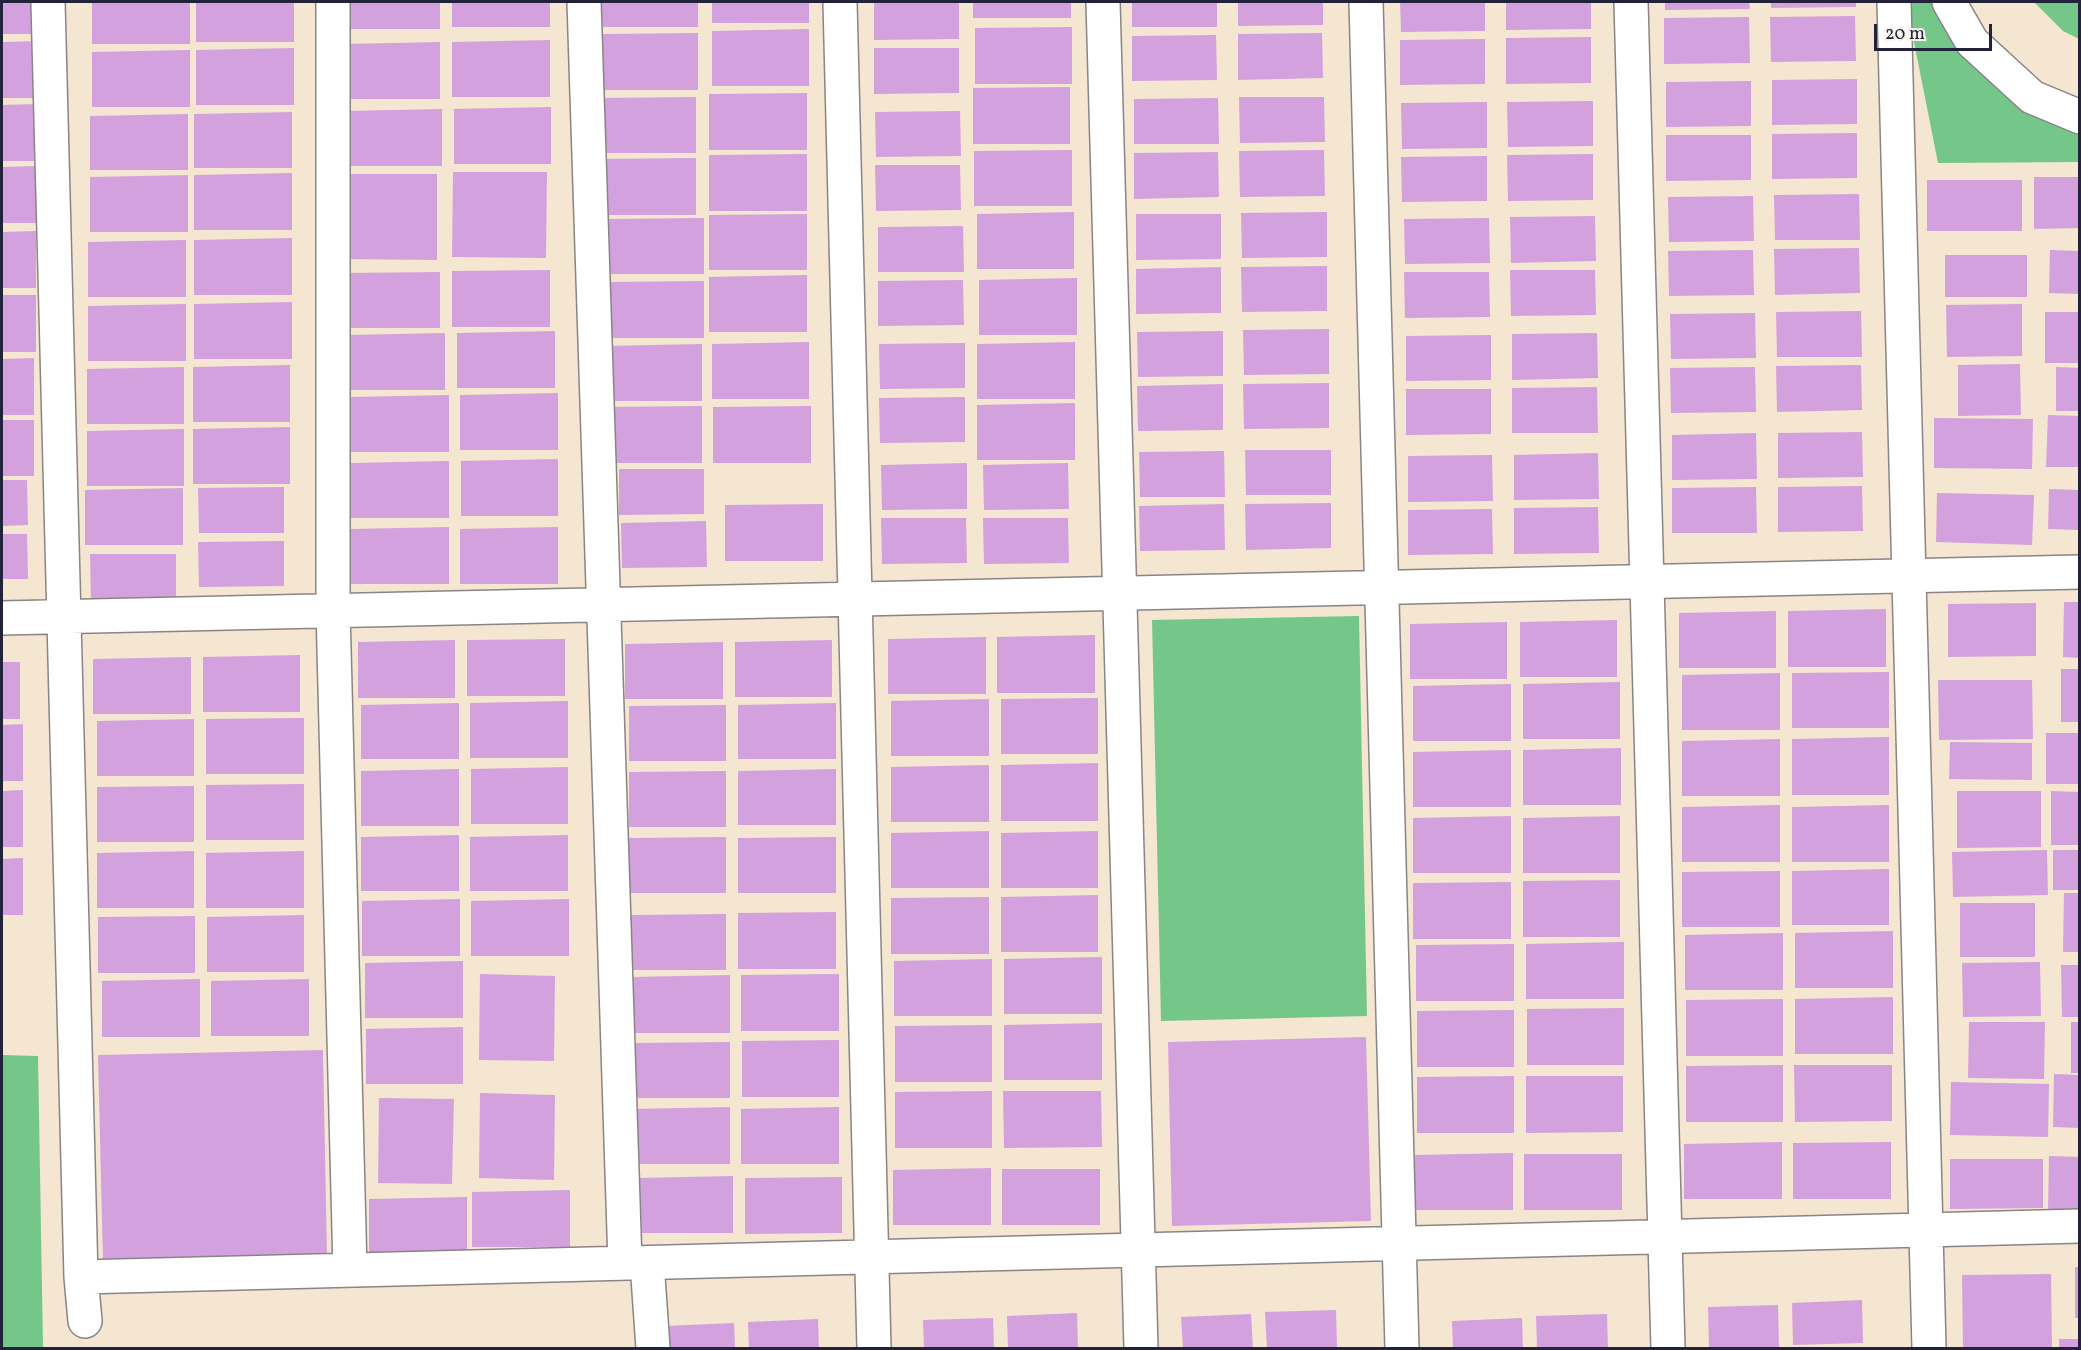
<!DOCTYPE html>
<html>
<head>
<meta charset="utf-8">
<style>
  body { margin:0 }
  #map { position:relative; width:2081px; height:1350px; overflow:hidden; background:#f4e6d0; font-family:Vollkorn,serif }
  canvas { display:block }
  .frame { position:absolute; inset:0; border:3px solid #22223b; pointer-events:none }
  .scale { position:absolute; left:1874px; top:24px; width:118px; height:27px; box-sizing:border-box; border:3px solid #22223b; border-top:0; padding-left:8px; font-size:18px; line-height:21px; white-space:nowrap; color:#22223b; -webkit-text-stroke:4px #f7f3e8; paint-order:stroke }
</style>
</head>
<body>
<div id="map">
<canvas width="2081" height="1350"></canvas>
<div class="frame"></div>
<div class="scale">20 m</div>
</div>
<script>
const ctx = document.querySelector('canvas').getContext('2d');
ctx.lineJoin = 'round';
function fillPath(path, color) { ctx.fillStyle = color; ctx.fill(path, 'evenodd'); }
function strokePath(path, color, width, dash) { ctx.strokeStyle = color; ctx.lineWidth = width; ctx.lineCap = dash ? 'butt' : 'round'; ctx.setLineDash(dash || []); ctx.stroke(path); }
fillPath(new Path2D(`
  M1906,2H1932L1951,32L2079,133V162L1938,163Z
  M2034,2H2079V39L2063,31Z
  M1359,616L1367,1016L1161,1021L1152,620Z
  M2,1055L38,1056L43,1348H2Z`), '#74c789');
fillPath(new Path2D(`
  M2,2H38V34H2Z
  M92,2H190V44H92Z
  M196,2H294V42H196Z
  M343,2H440V29H343Z
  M452,2H550V27H452Z
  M600,2H698V27H600Z
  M712,2H809V23H712Z
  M874,2H959V39L874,40Z
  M973,2H1071V18H973Z
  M1132,2H1217V27H1132Z
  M1238,2H1323V25L1238,26Z
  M1400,2H1485V31L1401,32Z
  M1506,2H1591V29L1506,30Z
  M1665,2H1749L1750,9L1665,10Z
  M1771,2H1856V7L1771,8Z
  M1855,16L1856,61L1771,62L1770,17Z
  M1749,17L1750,63L1664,64V18Z
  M1072,27V84H975V28Z
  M809,29V86H712V31Z
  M698,33V90H600V34Z
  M1322,33L1323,78L1238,80V34Z
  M1216,35L1217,80L1132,81V36Z
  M1591,37V83L1506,84V38Z
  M1485,39V84L1400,85V40Z
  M550,40V97H452V42Z
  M38,41V98H2V42Z
  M440,42V99H343V44Z
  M294,48V105H196V50Z
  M874,48H959V93L874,94Z
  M190,50V107H92V52Z
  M1857,79V124L1772,125V80Z
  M1751,81V126L1666,127V82Z
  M1070,87V144H973V88Z
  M807,93V150H709V94Z
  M696,97V153H598V98Z
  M1239,97H1324L1325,142L1240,143Z
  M1218,98L1219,144H1134V99Z
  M1593,101V146L1508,147L1507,102Z
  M1487,102V148L1402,149L1401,103Z
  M36,104V161H2V105Z
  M551,107V164H454V109Z
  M442,109V166H344V111Z
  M960,111L961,156L876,157L875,112Z
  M292,112V168H194V114Z
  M188,114V170H90V116Z
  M1857,133V178L1772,179V134Z
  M1666,135H1751V180L1666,181Z
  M1072,150V206H974V151Z
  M1324,150L1325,196L1240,197L1239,151Z
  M1218,152L1219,197L1134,199V153Z
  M807,154V211H709V155Z
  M1593,154V200L1508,201L1507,155Z
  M1487,156V201L1402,202L1401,157Z
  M696,158V215H598V159Z
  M875,165H960L961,210L876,211Z
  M36,166V223H2V167Z
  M453,172H547L546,258L452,257Z
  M292,173V230H194V175Z
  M343,174H437V260L343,259Z
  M188,175V232H90V177Z
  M2034,177H2080V228L2034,229Z
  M1927,180H2022V231H1927Z
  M1859,194L1860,240H1775L1774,195Z
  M1753,196L1754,241L1669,242L1668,197Z
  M1074,212V269H977V214Z
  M1327,212V257L1242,258L1241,213Z
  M807,214V270H709V215Z
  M1136,214H1221V259L1136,260Z
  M1595,216L1596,261L1511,263L1510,217Z
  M704,218V274H607V219Z
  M1489,218L1490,263L1405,264L1404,219Z
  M963,226L964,272H878V227Z
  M36,231V288H2V232Z
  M292,238V295H194V240Z
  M186,240V297H88V242Z
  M1859,248L1860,293L1775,295L1774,249Z
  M1753,250L1754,295L1669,296L1668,251Z
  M2050,250L2080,251V294L2049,293Z
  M1945,255H2027V297H1945Z
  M1327,266V311L1242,312L1241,267Z
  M1221,267V313L1136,314V269Z
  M550,270V327H452V271Z
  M1510,270H1595L1596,315L1511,316Z
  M440,272V328H343V273Z
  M1404,272H1489L1490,317L1405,318Z
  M807,275V332H709V277Z
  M1077,278V335H979V280Z
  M963,280L964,325L878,326V281Z
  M704,281V338H607V282Z
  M2,295H36V352H2Z
  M292,302V359H194V304Z
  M186,304V361H88V306Z
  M2022,304V356L1947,357L1946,305Z
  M1861,311L1862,357H1777L1776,312Z
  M2045,312H2080V363H2045Z
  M1755,313L1756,358L1671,359L1670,314Z
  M1329,329V374L1244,375L1243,330Z
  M555,331V388H457V333Z
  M1223,331V376L1138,377L1137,332Z
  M445,333V390H348V335Z
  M1597,333L1598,378L1512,380V334Z
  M1491,335V380L1406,381V336Z
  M809,342V399H712V344Z
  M1075,342V399H977V344Z
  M965,343V388L880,389L879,344Z
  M702,344V401H604V346Z
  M34,358V415H2V359Z
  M2020,364L2021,415L1958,416V365Z
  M290,365V422H193V367Z
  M1861,365L1862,410L1777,412L1776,366Z
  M184,367V424H87V369Z
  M1755,367L1756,412L1671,413L1670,368Z
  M2056,367L2080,368V411H2056Z
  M1329,383V428L1244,429L1243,384Z
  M1223,384V430L1138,431L1137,386Z
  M1597,387L1598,433H1512V388Z
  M1406,389H1491V434L1406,435Z
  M558,393V450H460V395Z
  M449,395V452H351V397Z
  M965,397V442L880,443L879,398Z
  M1075,403V460H977V405Z
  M702,406V463H604V407Z
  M811,406V463H713V407Z
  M2048,415L2080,416V467H2046Z
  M1934,418L2033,419L2032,469L1934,468Z
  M2,420H34V476H2Z
  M290,427V484H193V429Z
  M184,429V486H87V431Z
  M1862,432L1863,477L1778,478V433Z
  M1756,433L1757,479L1672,480V435Z
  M1245,450H1331V495H1246Z
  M1224,451L1225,497H1140L1139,452Z
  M1598,453L1599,499L1514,500V455Z
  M1492,455L1493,501L1408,502V456Z
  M558,459V516H461V461Z
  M449,461V518H351V463Z
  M967,463V509L882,510L881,465Z
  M1068,463L1069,509L984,510L983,465Z
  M619,469H704V514L619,515Z
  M2,480H27L28,525L2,526Z
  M1862,486L1863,531L1778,532V487Z
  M284,487V533H199L198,488Z
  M1756,487L1757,533H1672V488Z
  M183,488V545H85V490Z
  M2049,489L2080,490V530L2048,529Z
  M1937,493L2034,495L2032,545L1936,542Z
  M1331,503V548L1246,550L1245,504Z
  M823,504V561H725V505Z
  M1224,504L1225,550L1140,551L1139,506Z
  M1598,507L1599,553L1514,554V508Z
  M1492,509L1493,554L1408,555V510Z
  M881,518H966L967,563L882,564Z
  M983,518H1068L1069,563L984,564Z
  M706,521L707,567L622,568L621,523Z
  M449,527V584H351V529Z
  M558,527V584H460V529Z
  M2,534H27L28,579H2Z
  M284,541V586L199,587L198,542Z
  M90,554H176V599L91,600Z
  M2064,602H2080V658L2063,657Z
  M2036,603V656L1948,657V604Z
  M1886,609V667H1788V611Z
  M1776,611V668H1679V613Z
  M1617,620V677H1520V622Z
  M1507,622V679H1410V624Z
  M1095,635V693H997V637Z
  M986,637V694H888V639Z
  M565,639V696H467V640Z
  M455,640V698H358V642Z
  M832,640V697H735V642Z
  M723,642V699H625V644Z
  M300,655V712H203V657Z
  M191,657V714H93V659Z
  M2,662H20V719H2Z
  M2061,669H2080V722H2061Z
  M1889,672V728H1792V673Z
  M1780,673V730H1682V675Z
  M1938,680H2032L2033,739L1939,740Z
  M1620,682V739H1523V684Z
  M1511,684V741H1413V686Z
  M1098,698V754H1001V699Z
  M989,699V756H891V701Z
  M568,701V758H470V703Z
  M459,703V759H361V705Z
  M836,703V759H738V705Z
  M726,705V761H629V706Z
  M304,718V774H206V719Z
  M194,719V776H97V721Z
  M23,724V781H2V725Z
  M2046,733H2080V784H2046Z
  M1889,737V795H1792V739Z
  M1780,739V796H1682V741Z
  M1950,742L2032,743V780L1949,779Z
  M1621,748V805H1523V750Z
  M1511,750V807H1413V752Z
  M1098,763V821H1001V765Z
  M989,765V822H891V767Z
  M568,767V824H471V769Z
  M459,769V826H361V771Z
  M836,769V825H738V771Z
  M726,771V827H629V772Z
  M304,784V840H206V785Z
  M194,786V842H97V787Z
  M23,790V847H2V791Z
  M1957,791H2041V847L1957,848Z
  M2051,791L2080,792V845H2051Z
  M1780,805V862H1682V807Z
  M1889,805V862H1792V807Z
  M1511,816V873H1413V818Z
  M1620,816V873H1523V818Z
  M989,831V888H891V833Z
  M1098,831V888H1001V833Z
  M459,835V891H361V837Z
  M568,835V891H470V837Z
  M726,837V893H629V838Z
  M836,837V893H738V838Z
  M2047,850L2048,895L1953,897L1952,852Z
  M2053,850H2080V890H2053Z
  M194,851V908H97V853Z
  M304,851V908H206V853Z
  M23,858V915H2V859Z
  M1889,869V925H1792V871Z
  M1780,871V927H1682V872Z
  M1620,880V937H1523V881Z
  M1511,882V939H1413V883Z
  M2064,893H2080V952H2063Z
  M1098,895V952H1001V897Z
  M989,897V954H891V898Z
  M460,899V956H362V901Z
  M569,899V956H471V901Z
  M1960,903H2035V957H1960Z
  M836,912V969H738V913Z
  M726,914V970H629V915Z
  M304,915V972H207V917Z
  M195,916V973H98V917Z
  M1893,931V988H1795V933Z
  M1783,933V990H1685V935Z
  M1624,942V999H1526V944Z
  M1514,944V1001H1416V945Z
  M1102,957V1014H1004V959Z
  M992,959V1016H894V961Z
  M463,961V1018H365V963Z
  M2040,962L2041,1016L1963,1017L1962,963Z
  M2061,965H2080V1017H2062Z
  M480,974L555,976L554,1061L479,1060Z
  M839,974V1031H741V975Z
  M730,975V1033H632V977Z
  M200,979V1037H102V981Z
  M309,979V1036H211V981Z
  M1893,997V1054H1795V999Z
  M1783,999V1056H1686V1000Z
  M1624,1008V1065H1527V1009Z
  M1514,1010V1067H1417V1011Z
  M1969,1022H2045L2044,1079L1968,1078Z
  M2071,1022H2080V1073H2071Z
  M1102,1023V1080H1004V1025Z
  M992,1025V1082H895V1026Z
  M463,1027V1084H366V1029Z
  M1366,1037L1371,1221L1172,1226L1168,1042Z
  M839,1040V1097H742V1041Z
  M730,1042V1098H632V1043Z
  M323,1050L327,1258L103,1262L98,1055Z
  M1783,1065V1122H1686V1066Z
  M1794,1065H1892V1121L1795,1122Z
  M2054,1074L2080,1075V1128L2053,1127Z
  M1514,1076V1133H1417V1077Z
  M1526,1076H1623V1132L1526,1133Z
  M1951,1082L2049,1084L2048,1137L1950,1135Z
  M992,1091V1148H895V1092Z
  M1003,1091H1101L1102,1147L1004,1148Z
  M480,1093L555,1095L554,1180L479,1178Z
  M379,1098L454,1099L452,1184L378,1183Z
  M730,1107V1164H632V1109Z
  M839,1107V1164H741V1109Z
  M1782,1142V1199H1684V1144Z
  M1891,1142V1199H1793V1143Z
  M1513,1153V1210H1415V1155Z
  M1524,1154H1622V1210H1524Z
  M2049,1156L2080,1157V1210L2048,1209Z
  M1950,1159H2043V1208L1950,1209Z
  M991,1168V1225H893V1170Z
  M1002,1169H1100V1225H1002Z
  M733,1176V1233H635V1178Z
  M842,1177V1233L745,1234V1178Z
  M570,1190V1247H472V1192Z
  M467,1197V1254H369V1199Z
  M2075,1267H2080V1318H2075Z
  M2051,1274L2052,1348H1963L1962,1275Z
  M1862,1300L1863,1343L1793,1345L1792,1303Z
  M1778,1305L1779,1347L1709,1348L1708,1307Z
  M1336,1310L1337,1348H1267L1265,1312Z
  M1077,1313L1078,1348H1008L1007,1316Z
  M1251,1314L1253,1348H1183L1181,1317Z
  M1607,1314L1608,1348H1537L1536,1316Z
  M993,1318L994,1348H924L923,1320Z
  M1522,1318L1523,1348H1453L1452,1321Z
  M818,1319L819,1348H749L748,1322Z
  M734,1323L735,1348H664V1326Z
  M2059,1339H2080V1348H2059Z`), '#d4a1df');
const minor = new Path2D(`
  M48,2L81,1277L85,1321
  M333,2V610L350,1270
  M584,2L625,1263
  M840,2L874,1348
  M1103,2L1141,1348
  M1366,2L1402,1348
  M1631,2L1668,1348
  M1894,2L1929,1348
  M1949,2L1972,42L2032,97L2080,117
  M2,618L2080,572
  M647,1263L653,1348
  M81,1277L2080,1226`);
strokePath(minor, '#8b8486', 36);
strokePath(minor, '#fff', 33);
</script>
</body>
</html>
